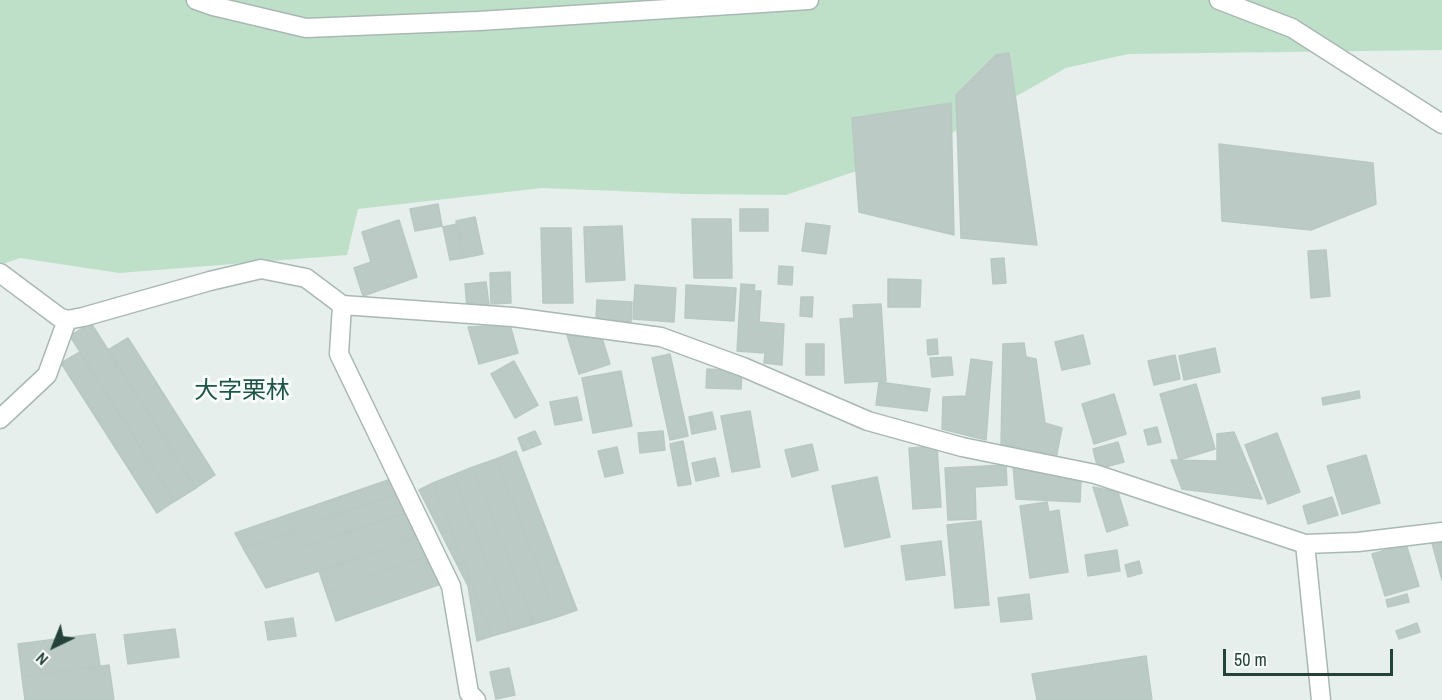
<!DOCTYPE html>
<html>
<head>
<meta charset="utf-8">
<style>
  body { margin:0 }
  #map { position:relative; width:1442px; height:700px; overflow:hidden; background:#e6efeb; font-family:"Archivo Narrow",sans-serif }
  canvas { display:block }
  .north { position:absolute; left:24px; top:616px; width:60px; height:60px; -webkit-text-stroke:4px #f7fbf9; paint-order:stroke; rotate:223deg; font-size:16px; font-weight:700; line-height:24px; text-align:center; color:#24423a }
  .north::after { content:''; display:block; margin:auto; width:21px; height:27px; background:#24423a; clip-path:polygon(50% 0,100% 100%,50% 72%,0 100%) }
  .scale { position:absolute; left:1223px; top:649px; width:170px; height:27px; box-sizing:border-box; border:3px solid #24423a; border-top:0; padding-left:8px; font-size:18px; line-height:21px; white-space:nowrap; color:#24423a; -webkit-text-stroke:4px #f7fbf9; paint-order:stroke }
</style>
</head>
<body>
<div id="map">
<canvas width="1442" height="700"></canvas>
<div class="north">N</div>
<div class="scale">50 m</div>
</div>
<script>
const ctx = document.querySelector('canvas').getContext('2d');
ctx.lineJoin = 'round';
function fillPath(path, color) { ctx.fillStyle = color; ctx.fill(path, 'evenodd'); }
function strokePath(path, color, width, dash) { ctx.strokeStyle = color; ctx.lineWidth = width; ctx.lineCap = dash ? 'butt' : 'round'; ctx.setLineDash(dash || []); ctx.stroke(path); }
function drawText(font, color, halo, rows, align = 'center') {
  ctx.font = font + ' "Archivo Narrow","Noto Sans JP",sans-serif'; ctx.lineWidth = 6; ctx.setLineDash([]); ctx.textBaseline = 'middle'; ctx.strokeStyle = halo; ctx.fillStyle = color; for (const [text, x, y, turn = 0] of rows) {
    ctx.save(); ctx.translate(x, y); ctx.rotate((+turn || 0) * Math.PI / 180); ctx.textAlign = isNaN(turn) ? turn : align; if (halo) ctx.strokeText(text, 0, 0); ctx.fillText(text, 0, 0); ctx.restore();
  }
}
fillPath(new Path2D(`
  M0,0H1442V50L1128,54L1066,68L927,147L786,195L689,194L542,188L358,209L347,255L119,273L20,258L0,265Z`), '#bfe0c8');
const building = new Path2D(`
  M1009,53L1037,245L961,238L956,95L996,55Z
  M951,103L954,235L859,212L852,118Z
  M1219,144L1373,163L1376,204L1311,230L1222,221Z
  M438,204L442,226L415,231L410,209Z
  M740,209H768V231H740Z
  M475,217L483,254L463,258L456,221Z
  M692,219H731L732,278H694Z
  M399,220L417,277L363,296L354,268L371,262L362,232Z
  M806,223L830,226L826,254L802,251Z
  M457,224L463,258L450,260L443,227Z
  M622,226L625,280L586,282L584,227Z
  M541,228H571L573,303H543Z
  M1326,250L1330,296L1311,298L1308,251Z
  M1004,258L1006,283L993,284L991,259Z
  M779,266L793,267L792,285L778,284Z
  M510,272L511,303L491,304L490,273Z
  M888,279L921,280L920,307H888Z
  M486,282L489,304L467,307L465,284Z
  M741,284L755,285L754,291H761L759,322L784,324L782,365L764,363L765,353L737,351Z
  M635,285L676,288L674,322L633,319Z
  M686,285L736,288L734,321L685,318Z
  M801,297H813L812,317L800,316Z
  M597,300L632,302L631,322L596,319Z
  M881,304L886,381L845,383L840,319L854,318L853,305Z
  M91,323L196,488L175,501L70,336Z
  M510,325L518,353L479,364L468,327Z
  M567,335L602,338L610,364L579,374Z
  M1083,335L1090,364L1062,370L1055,342Z
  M128,338L215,475L196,488L108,350Z
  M937,339L938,354L928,355L927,340Z
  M1024,343L1026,357L1036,359L1045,423L1062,428L1056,458L1001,446L1003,344Z
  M806,344H824V375H806Z
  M1215,348L1220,372L1184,380L1179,356Z
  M80,352L175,501L157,513L61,363Z
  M670,354L688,436L670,440L652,358Z
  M1175,355L1180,379L1154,385L1148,361Z
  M951,357L953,375L932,377L930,358Z
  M971,359L992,362L986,440L942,429L943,397L966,396Z
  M514,361L538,405L515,418L491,374Z
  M707,369L742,371L741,389L706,388Z
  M621,371L632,426L593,433L582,378Z
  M879,382L930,389L927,411L876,405Z
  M1196,384L1215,449L1179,460L1160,394Z
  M1359,391L1360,398L1323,405L1322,398Z
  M1114,394L1126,434L1094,444L1082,404Z
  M577,397L582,420L555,425L550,402Z
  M750,411L760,467L732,472L721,416Z
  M712,412L716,429L692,434L689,417Z
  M1157,427L1161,442L1148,445L1144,430Z
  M535,431L541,444L523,451L518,438Z
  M663,431L665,450L640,453L638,433Z
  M1234,432L1262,499L1182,489L1171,460L1217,461V434Z
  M1277,433L1300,492L1268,504L1245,445Z
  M683,441L691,484L678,486L670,444Z
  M1118,442L1124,462L1098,469L1093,449Z
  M812,444L818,470L792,477L785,450Z
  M937,446L941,507L913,509L909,448Z
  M617,447L623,473L605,477L598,451Z
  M516,451L577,610L557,617L496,459Z
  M1366,455L1380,503L1342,514L1327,466Z
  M715,458L719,476L696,481L692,463Z
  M496,459L557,617L534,624L473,467Z
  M1006,465L1007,485L975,487L976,519L948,520L945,468Z
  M1013,466L1081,480L1080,502L1016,499Z
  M473,467L534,624L513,630L453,475Z
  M453,475L513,630L492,636L433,483Z
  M877,477L890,537L845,547L832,486Z
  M394,478L401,493L243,548L235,533Z
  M433,483L492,636L477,641L468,586L419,490Z
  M1093,487L1118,492L1128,525L1107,532Z
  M401,493L409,512L253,565L243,548Z
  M1332,497L1338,515L1308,524L1303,506Z
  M1047,502L1049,512L1059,510L1068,572L1030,578L1020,506Z
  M409,512L419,536L319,571L266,588L253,565Z
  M981,521L989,605L955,608L947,525Z
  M419,536L428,556L326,592L319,571Z
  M941,541L945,575L906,580L901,546Z
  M1442,541V580L1432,543Z
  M1406,544L1419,586L1385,596L1372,554Z
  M1117,550L1120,571L1088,576L1085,555Z
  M428,556L441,584L336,621L326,592Z
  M1139,561L1142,573L1128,577L1125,565Z
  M1029,594L1032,619L1001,622L998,598Z
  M1407,594L1409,602L1388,607L1386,600Z
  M293,618L296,636L268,640L265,622Z
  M1417,623L1420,632L1399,639L1396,631Z
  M175,629L179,657L128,664L124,635Z
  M95,634L100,666L22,677L18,644Z
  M1146,656L1152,700H1037L1032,674Z
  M109,665L114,700H25L22,677Z
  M509,668L515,695L496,699L490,672Z`);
fillPath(building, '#bbcac4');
strokePath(building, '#b8c9c2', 1.5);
const minor = new Path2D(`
  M196,0L213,6L306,28L479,21L809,0
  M1219,0L1292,28L1442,124
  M0,273L59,317L67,320L83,317L210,281L261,269L306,278L342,305L513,317L661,337L743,367L868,421L962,447L1095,474L1305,544L1358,542L1442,532
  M342,305L339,354L451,586L469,693L476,700
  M0,419L47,375L67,320
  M1305,544L1321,700`);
strokePath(minor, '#a8b8b2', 21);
strokePath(minor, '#fff', 18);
drawText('24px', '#1f5548', '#f7fbf9', [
  ["大字栗林",242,392]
]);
</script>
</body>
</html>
